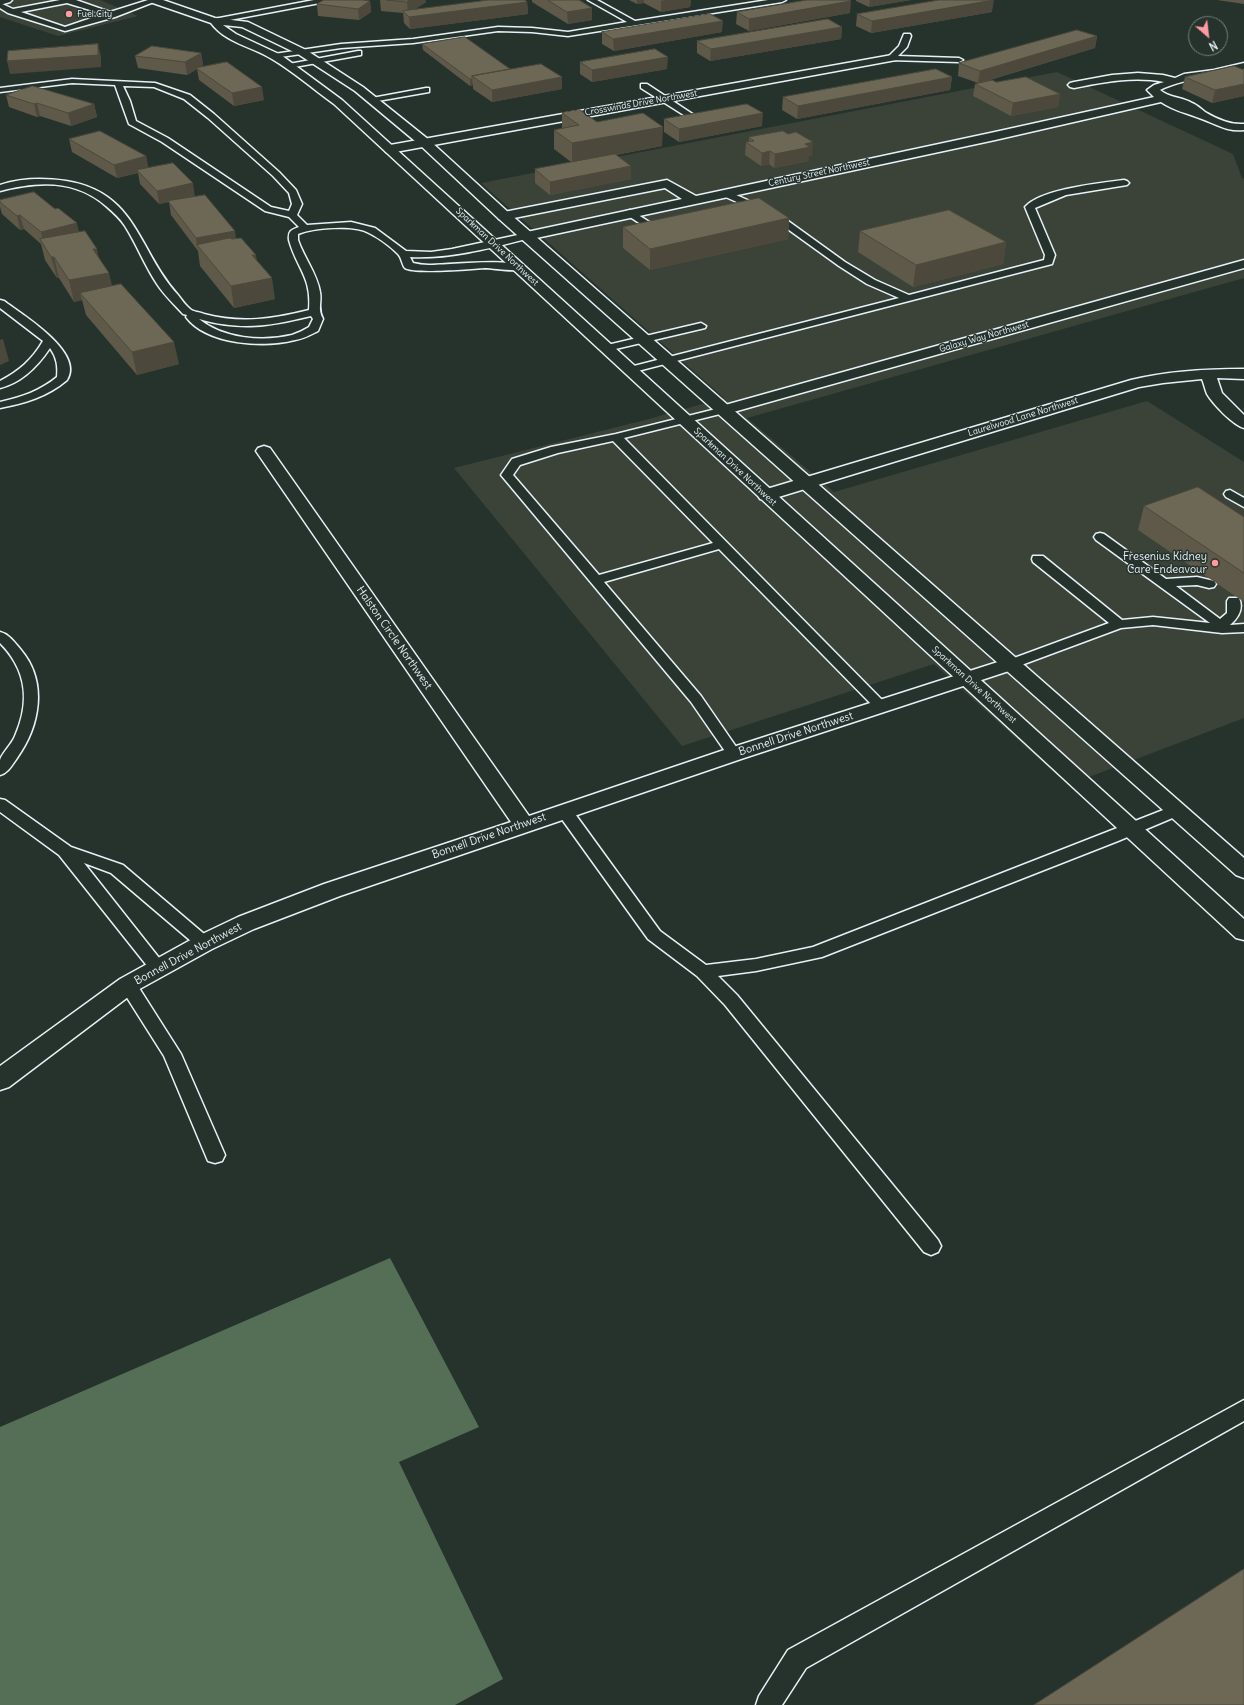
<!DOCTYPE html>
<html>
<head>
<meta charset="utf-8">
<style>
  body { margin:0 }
  #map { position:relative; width:1244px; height:1705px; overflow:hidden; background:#26332d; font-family:Delius,sans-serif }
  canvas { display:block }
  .north { position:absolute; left:1188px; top:16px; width:40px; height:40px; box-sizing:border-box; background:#26332d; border:1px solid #747f7e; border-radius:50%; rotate:152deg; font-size:11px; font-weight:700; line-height:16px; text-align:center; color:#e8f1f8 }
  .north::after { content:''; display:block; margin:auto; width:14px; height:18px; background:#ff9aa2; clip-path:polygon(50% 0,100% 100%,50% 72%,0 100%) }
</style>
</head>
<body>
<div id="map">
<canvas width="1244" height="1705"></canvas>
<div class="north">N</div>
</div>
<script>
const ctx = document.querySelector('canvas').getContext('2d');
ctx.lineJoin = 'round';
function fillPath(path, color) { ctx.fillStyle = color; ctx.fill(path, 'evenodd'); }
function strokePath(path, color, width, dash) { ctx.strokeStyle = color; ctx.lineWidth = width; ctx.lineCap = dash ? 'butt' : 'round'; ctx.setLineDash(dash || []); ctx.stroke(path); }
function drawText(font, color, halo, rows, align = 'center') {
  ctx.font = font + ' Delius,sans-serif'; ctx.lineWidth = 3; ctx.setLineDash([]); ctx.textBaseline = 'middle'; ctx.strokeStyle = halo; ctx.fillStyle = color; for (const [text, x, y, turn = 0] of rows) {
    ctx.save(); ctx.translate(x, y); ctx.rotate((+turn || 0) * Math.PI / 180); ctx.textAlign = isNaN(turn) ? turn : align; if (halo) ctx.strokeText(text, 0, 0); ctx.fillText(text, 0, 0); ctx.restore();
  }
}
fillPath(new Path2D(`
  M0,0H100L138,16L58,36L0,17Z
  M1057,72L1233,154L1242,178L1244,179V278L747,418L834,492L1147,401L1244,462V718L1068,785L934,664L682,746L454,468L645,420L724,398L481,183Z`), '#3b4339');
fillPath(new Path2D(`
  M390,1258L479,1427L399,1462L503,1679L455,1705H0V1427Z`), '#546f56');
const lane = new Path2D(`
  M60,0H76L110,12L148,0H159L115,17L65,31L8,13L0,8V3L13,9ZM67,3L103,14L65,27L21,12Z
  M314,0H329L325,2L214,23L210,21L214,19Z
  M588,0H597L635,21L768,0H786L782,2L568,36L532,32L498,31L413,43L341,48L274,58L270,56L274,54L341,44L413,39L498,27L532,28L568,32L627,22Z
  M904,34H910L911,36L907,47L898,56L959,58L963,60L959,62L889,60V56L899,46Z
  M358,51H361V55L289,68L285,66L289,64Z
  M72,79L155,83L190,95L214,114L279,172L296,190L302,204L297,215L307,225L351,222L375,228L406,251L431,252L452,249L527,233L530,234L532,236L530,238C491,248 450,259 410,257L413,263C418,264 423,265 429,265C446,265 515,257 525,268C520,273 493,268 484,268C471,269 413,274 405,268C402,265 402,258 398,254C391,247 379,238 369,233C354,224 313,228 298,234V240C304,258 317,273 320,292C322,303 317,308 323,319L318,331C310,335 303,339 295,340C264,348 207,345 186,317L187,315L183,314C175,305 164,295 157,284C145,266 137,245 125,226C120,218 113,212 106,206C75,179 38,181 0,191V185C21,178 45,178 66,181C137,192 138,251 178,295C182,300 185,305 190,309C193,312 200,312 204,314C241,324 273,319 309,310C312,277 297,269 289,240C288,231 291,230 299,227L289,217L265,211L162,142L129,124L115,85L72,83L0,92V88ZM123,86L154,87L184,99L208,118L273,176L289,193L292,204L289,211L271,207L168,138L136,121L130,101ZM311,316L313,319L309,327C304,330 298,333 292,335C263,342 223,339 199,319C241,331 270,326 311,316Z
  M641,84H647L694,115L690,118L687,117L641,88Z
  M426,88H429V92L372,102L368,100L372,98Z
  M1124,180L1127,181L1129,183L1127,185L1066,195L1035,208L1055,255L1052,264L630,373L625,370L626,368L899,298L867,284L839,266L771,217L721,195L719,193L721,191H727L777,213L845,262L875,280L909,295L1044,260L1045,255L1025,207C1041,189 1100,183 1124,180Z
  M630,210L656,226L658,228L656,230H650L627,215L625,213L627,211Z
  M0,300L4,301C21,314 85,352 67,380C47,397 25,403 0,408V402C22,397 40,391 57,377C58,366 57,358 50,348C38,366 21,383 0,388V381C19,371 32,360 43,341L0,308Z
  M701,323L706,326L705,328L607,351L602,348L603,346Z
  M724,407L728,408L730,410L728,412L624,438L888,706L886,709L881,710L876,709L719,549L604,582L701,696L741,754L739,757L734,759L729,757L691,702L501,475L512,459L551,447L616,434ZM613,441L713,543L599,575L513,475L520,465L558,453Z
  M1230,490L1244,498V507L1226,497L1224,494L1226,491Z
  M1100,533L1104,534L1166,579L1197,577L1214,581L1216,584L1214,587L1209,588L1197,585L1176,586L1220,619L1227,613V601L1229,598H1239C1244,609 1238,618 1230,625L1244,624V632L1222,633L1153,625L1121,628L1016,667L1011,668L1006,667L1004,664L1006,661L1109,623L1033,562L1032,559L1033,556H1043L1122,620L1153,617L1210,623L1096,540L1094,537L1096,534Z
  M0,632C9,634 15,643 21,650C48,682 40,726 17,758C12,765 8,773 0,775C0,771 0,764 0,760C2,753 12,744 15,736C30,702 27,670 0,643Z
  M0,799L5,800L71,847L123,865L210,939L212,943L210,947L204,949L198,947L111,873L84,863L167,968L164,972L158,974L152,972L59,855L0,812Z
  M1176,805L1182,806L1184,810L1182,814L1118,841L822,957L756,971L718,976L737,995L938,1240L941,1246L938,1252L931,1255L924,1252L725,1005L697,976L648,939L556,811L558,807L564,806L570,807L660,931L706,965L756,959L813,947Z
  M128,979L134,980L181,1054L225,1155L222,1161L215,1163L208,1161L164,1056L119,985L122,980Z
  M1244,1400V1421L806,1668L782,1705H756L759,1696L788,1650Z`);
const street = new Path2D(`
  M0,0H12L10,2L0,5Z
  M892,55L897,58L896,60L390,153L386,152L384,149L386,146L390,145Z
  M1244,63V69C1217,76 1184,78 1160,90C1169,98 1182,97 1192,103C1197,105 1201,109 1205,112C1217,119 1230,125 1244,124V130C1227,132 1216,124 1202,119C1187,113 1174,111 1161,102L995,140L527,240L522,239L520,236L522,233L682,199L665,188L504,220L499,219L498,216L499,213L504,212L667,180L696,196L995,132L1154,97L1147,90L1154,85L1164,82C1134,76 1104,82 1074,88L1070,87L1068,85L1070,83L1074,82L1112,75L1138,73L1163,75L1175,78L1184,74L1214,70Z
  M1244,260V268L730,413L724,415L718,413L716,410L718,407Z
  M1244,369V379L1217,378L1222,393L1244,415V428C1233,425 1213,404 1207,394C1205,389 1204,384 1202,379L1163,383L1139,387L772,499L766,500L760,499L758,495L760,491L1131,380C1168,371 1206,369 1244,369Z
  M264,446L270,448L529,816L727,749L1004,660L1011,658L1018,660L1021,664L1018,668L741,759L340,896L254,929L212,949L136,991L9,1087L0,1090V1066L120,979L196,937L238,917L324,884L511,822L256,451L258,448Z`);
const secondary = new Path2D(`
  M148,0H163L215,18L248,22L306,50L363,87L429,140L509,213L1244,858V878L1236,875L499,219L421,146L355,91L298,54L242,27L223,25L236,34L281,55L342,100L1244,919V940L1236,938L334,104C313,89 294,72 272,59C251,46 226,43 211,23L150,2Z`);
strokePath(lane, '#e8f1f8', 3);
strokePath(street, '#e8f1f8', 3);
strokePath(secondary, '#e8f1f8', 3);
fillPath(lane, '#26332d');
fillPath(street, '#26332d');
fillPath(secondary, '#26332d');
fillPath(new Path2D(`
  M380,0H425L426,2L414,10L485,1L480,0H525L527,2L528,14L410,29L404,23L403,13L381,11Z
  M532,0H579L592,8V20L568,24L532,2Z
  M629,0H691L690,7L661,12L644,3L637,4Z
  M856,0H911L869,7L856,1Z
  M1217,0H1244V4Z
  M370,1L371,12L359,20L318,16L317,4Z
  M737,12L850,13L749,31L736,24Z
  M992,12L871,33L856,26L857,14Z
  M842,27L841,39L710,61L697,53V41Z
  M602,32H722L614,51L602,44Z
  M1097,36L1095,48L980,83L996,82L1060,94L1058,107L1011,116L973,96L975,84L978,83L958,76L959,63Z
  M422,44L510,69L562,77V89L492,102L473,89V85L470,86L423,50Z
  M201,53L203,65L200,67L264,100L234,106L199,80L197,69L187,75L138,68L135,56Z
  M580,62L667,69L592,82L580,74Z
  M1244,70V96L1212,103L1182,89L1185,77Z
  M952,77L950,90L797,119L782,110L783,97Z
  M6,95L94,104L97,117L71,126L40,116L37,117L9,107Z
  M562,113L597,122L662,146L616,155L631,179L550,195L535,183V169L571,162L554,149V130L562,128Z
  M664,119L762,126L679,142L664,132Z
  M749,137L812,156H809V161L774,168L769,164L761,166L745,155L746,142H749Z
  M69,139L146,156L148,168L195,196L257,261L275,299L234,308L200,266L198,251L171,215L169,202L159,204L140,184L138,173L117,178L72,152Z
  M0,200L79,232L98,256L112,286L179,364L137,375L86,315L82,300L74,302L59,278H57L45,260L41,244L24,229L20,230L2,214L0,207Z
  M789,218L788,239L650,270L623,248V227Z
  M860,231L1006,242L1003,264L913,287L858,252Z
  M1144,506L1244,517V602L1138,530Z`), '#5e5949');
fillPath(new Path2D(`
  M410,0H425L426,2L408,14L407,2Z
  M637,0H644V3L637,4Z
  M665,0H691L690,7L661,12V1Z
  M870,0H911L869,7Z
  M994,0L992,12L871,33L872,21Z
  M370,1L371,12L359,20L358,9Z
  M851,1L850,13L749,31V19Z
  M527,2L528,14L410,29L409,17Z
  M592,8V20L568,24L567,12Z
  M723,21L722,32L614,51L613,39Z
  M842,27L841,39L710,61L711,49Z
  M1097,36L1095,48L978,83L980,71Z
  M98,44L101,57V67L10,74L7,61Z
  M201,53L203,65L198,68H196L197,69L187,75L185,62Z
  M668,57L667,69L592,82V70Z
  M562,77V89L492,102V90Z
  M952,77L950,90L797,119L798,106Z
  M470,79H472L473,85L470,86Z
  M1244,84V96L1212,103L1215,90Z
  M262,87L264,100L234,106L232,93Z
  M1060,94L1058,107L1011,116L1013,103Z
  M37,103L40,116L37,117L34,104Z
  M94,104L97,117L71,126L68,113Z
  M763,113L762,126L679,142V129Z
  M663,127L662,146L572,163V143Z
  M813,142L812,156H809V161L774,168L775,154L805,144Z
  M770,151L769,164L761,166L762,153Z
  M146,156L149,170H137L138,173L117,178L114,165Z
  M631,166V179L550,195V182Z
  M193,183L195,197L168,201L169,202L159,204L157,191Z
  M20,215L24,229L20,230L17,216Z
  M789,218L788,239L650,270V249Z
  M77,223L80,237L44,246L41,232Z
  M235,231L237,245L197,246L196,238Z
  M1006,242L1003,264L913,287L916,265Z
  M93,249H97L101,270Z
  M252,255H256L259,276Z
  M51,257H54L59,278H57Z
  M109,273L114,294L80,293L82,300L74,302L69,280Z
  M272,278L275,299L234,308L231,286Z
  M3,339L9,361L0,365V340Z
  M174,342L179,364L137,375L132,352Z`), '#4c493c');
const building = new Path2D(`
  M324,0H363L370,1L358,9L317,4Z
  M387,0H410L407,2Z
  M489,0H525L527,2L409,17L403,11Z
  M548,0H579L592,8L567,12Z
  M807,0H849L851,1L749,19L737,12Z
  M939,0H994L872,21L857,14Z
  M710,14L723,21L613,39L602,32Z
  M828,19L842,27L711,49L697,41Z
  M1077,30L1097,36L980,71L959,63Z
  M465,37L510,69L472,76V79H470L422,44Z
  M98,44V55L7,61L8,51Z
  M152,46L201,53L185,62L135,56Z
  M655,49L668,57L592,70L580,62Z
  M227,62L262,87L232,93L196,68Z
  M541,64L562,77L492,90L472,76Z
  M1234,66L1244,70V84L1215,90L1185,77Z
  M936,69L952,77L798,106L783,97Z
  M1026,77L1060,94L1013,103L975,84L992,80L996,82Z
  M33,86L94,104L68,113L37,103L34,104L6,95Z
  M747,104L763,113L679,129L664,119Z
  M580,110L597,122L643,113L663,127L572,143L554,130L579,125L562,113Z
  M100,131L146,156L114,165L69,139Z
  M783,131L788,134L796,132L813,142L805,144L810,147L775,154L770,151L762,153L746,142L754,141L749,137Z
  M615,154L631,166L550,182L535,169Z
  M173,163L193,183L157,191L137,170Z
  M34,192L55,209L58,208L77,223L41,232L20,215L17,216L0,202V200Z
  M205,195L235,231L196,238L168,201Z
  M759,198L789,218L650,249L623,227Z
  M949,210L1006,242L916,265L860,231Z
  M85,231L97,249H93L109,273L69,280L54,257H51L40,239Z
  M230,238L232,239L241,238L256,255H252L272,278L231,286L197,245Z
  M121,284L174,342L132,352L80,293Z
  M1198,487L1244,517V573L1144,506Z
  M1244,1569V1705H1034Z`);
fillPath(building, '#6d6855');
strokePath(building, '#4c493c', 1);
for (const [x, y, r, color] of [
  [69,14,4,"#ff9aa2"],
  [1215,563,4,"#ff9aa2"]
]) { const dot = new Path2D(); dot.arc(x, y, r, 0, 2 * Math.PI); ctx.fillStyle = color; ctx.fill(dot); strokePath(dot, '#26332d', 1.5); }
drawText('9px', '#e8f1f8', '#26332d', [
  ["Fuel City",77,14]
], 'left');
drawText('9px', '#e8f1f8', '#26332d', [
  ["Crosswinds Drive Northwest",641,103,-10],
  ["Century Street Northwest",819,173,-12],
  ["Sparkman Drive Northwest",497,247,43],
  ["Galaxy Way Northwest",984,337,-16],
  ["Laurelwood Lane Northwest",1023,417,-17],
  ["Sparkman Drive Northwest",735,467,43],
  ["Sparkman Drive Northwest",974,685,42]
]);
drawText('11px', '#e8f1f8', '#26332d', [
  ["Fresenius Kidney",1207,557],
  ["Care Endeavour",1207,570]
], 'right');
drawText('11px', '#e8f1f8', '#26332d', [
  ["Halston Circle Northwest",394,638,55],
  ["Bonnell Drive Northwest",796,734,-18],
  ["Bonnell Drive Northwest",489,836,-19],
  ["Bonnell Drive Northwest",188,954,-28]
]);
</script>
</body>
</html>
